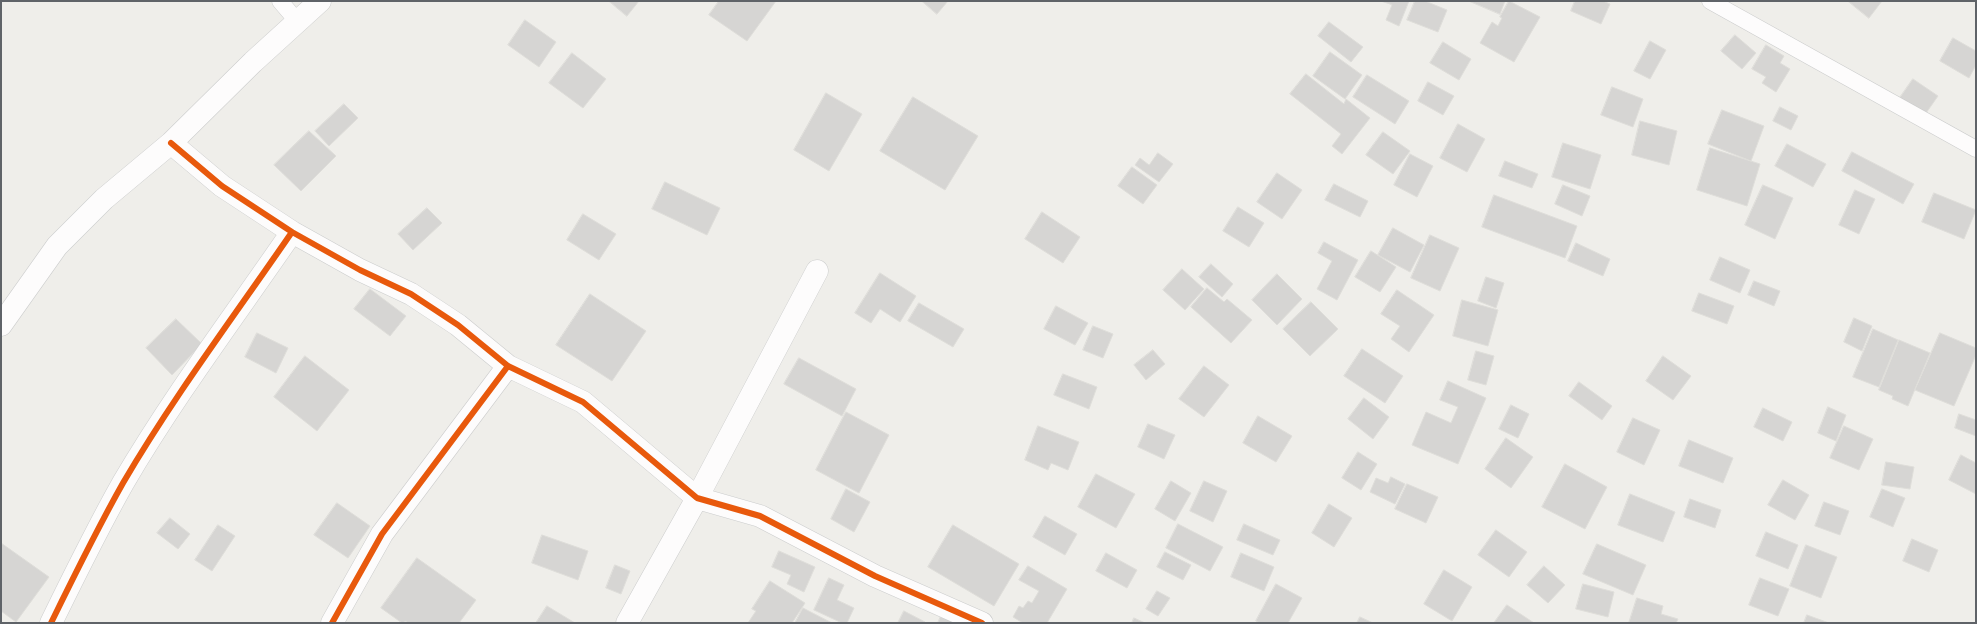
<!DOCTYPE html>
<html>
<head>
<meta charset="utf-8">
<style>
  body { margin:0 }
  #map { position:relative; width:1977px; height:624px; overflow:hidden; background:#efeeea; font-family:"Source Sans 3",sans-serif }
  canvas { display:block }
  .frame { position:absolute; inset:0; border:2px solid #5f6368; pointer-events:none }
</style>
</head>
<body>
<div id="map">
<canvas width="1977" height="624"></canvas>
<div class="frame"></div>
</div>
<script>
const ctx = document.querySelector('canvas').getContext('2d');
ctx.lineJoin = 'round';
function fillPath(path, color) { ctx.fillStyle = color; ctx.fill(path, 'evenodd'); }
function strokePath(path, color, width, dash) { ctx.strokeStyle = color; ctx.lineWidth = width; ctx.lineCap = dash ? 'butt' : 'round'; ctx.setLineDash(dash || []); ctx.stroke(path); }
const building = new Path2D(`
  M609,1H639L627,16Z
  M719,1H776L747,41L709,15Z
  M922,1H948L937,14Z
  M1381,1H1409L1399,26L1386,20L1392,5Z
  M1415,1H1425L1447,10L1438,32L1407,20Z
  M1469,1H1505L1500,14Z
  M1509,1L1540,17L1514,62L1480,43L1492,22L1498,26L1502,18L1500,17Z
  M1575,1H1603L1610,4L1601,24L1571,11Z
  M1848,1H1882L1869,18Z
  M525,20L556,42L539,67L508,45Z
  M1329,22L1363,47L1351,62L1318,36Z
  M1735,35L1756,53L1742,69L1721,51Z
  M1953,38L1976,51V65L1969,78L1940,61Z
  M1650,41L1666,50L1650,79L1634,71Z
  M1443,42L1471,59L1459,80L1430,63Z
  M1766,45L1784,56L1780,63L1790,69L1776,92L1762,83L1766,77L1752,69Z
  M1330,52L1362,75L1345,99L1313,76Z
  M572,53L606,79L583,108L549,83Z
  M1306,74L1344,104L1346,99L1370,118L1342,154L1332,146L1341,134L1290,94Z
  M1367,75L1409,101L1395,124L1353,97Z
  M1913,79L1938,96L1924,116L1899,99Z
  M1428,82L1454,96L1443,115L1418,101Z
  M1612,87L1643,99L1633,127L1601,115Z
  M826,93L862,114L829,171L794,150Z
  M913,97L978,136L945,190L880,151Z
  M344,104L358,118L329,146L315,131Z
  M1780,107L1798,116L1791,130L1773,121Z
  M1722,110L1764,126L1751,161L1708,144Z
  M1640,121L1677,131L1669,165L1632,155Z
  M1458,124L1485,139L1467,172L1440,158Z
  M309,131L336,156L301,191L274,165Z
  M1383,132L1410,151L1393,174L1366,155Z
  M1563,143L1601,155L1590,189L1552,177Z
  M1787,144L1826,164L1813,187L1775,166Z
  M1710,148L1760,164L1747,206L1697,190Z
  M1852,152L1914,184L1903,204L1842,171Z
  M1158,153L1173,164L1159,182L1135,165L1140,158L1149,165Z
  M1410,154L1433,166L1417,197L1394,185Z
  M1505,161L1538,174L1532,188L1499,176Z
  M1132,167L1157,185L1143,204L1118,186Z
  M1277,173L1302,190L1282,219L1257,202Z
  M665,182L720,208L707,235L652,209Z
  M1334,184L1368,201L1360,217L1325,200Z
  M1563,185L1590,196L1582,216L1555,204Z
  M1763,185L1793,198L1775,239L1745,225Z
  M1855,190L1875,199L1859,234L1839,225Z
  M1934,193L1976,210L1964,239L1922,222Z
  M1494,195L1577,226L1565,258L1482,227Z
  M1238,207L1264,223L1249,247L1223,231Z
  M427,208L442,223L413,250L398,234Z
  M1042,212L1080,237L1063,263L1025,239Z
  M583,214L616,234L599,260L567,240Z
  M1393,228L1424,245L1410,272L1378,255Z
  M1430,235L1459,248L1440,291L1411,278Z
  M1324,242L1358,260L1337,300L1317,289L1332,261L1318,253Z
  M1576,243L1610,259L1603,276L1568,261Z
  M1371,251L1396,267L1380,292L1355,277Z
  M1720,257L1750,270L1740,293L1710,280Z
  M1211,264L1233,284L1222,297L1199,277Z
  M1182,269L1204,289L1185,310L1163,290Z
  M880,273L916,296L900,322L880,309L871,323L855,313Z
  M1277,274L1302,299L1277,325L1252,300Z
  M1486,277L1504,283L1496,308L1478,301Z
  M1754,281L1780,291L1774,306L1748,295Z
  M1207,288L1224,302L1227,299L1252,320L1231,343L1191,307Z
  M370,289L406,316L390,336L354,309Z
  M1397,290L1434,315L1409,352L1391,339L1400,326L1381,314Z
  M1699,293L1734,306L1727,324L1692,311Z
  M590,294L646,331L612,381L556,345Z
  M1462,300L1498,310L1488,346L1453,336Z
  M1311,302L1338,329L1310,356L1283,329Z
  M919,303L964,329L953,347L908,321Z
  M1056,306L1088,323L1075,345L1044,329Z
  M1854,318L1872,326L1862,351L1844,342Z
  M176,319L202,344L172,375L146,348Z
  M1093,326L1113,334L1103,358L1083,350Z
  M1873,329L1898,340L1879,387L1853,377Z
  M257,333L288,348L276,373L245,357Z
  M1940,333L1976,348V355L1954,406L1915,390Z
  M1899,340L1930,353L1908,406L1892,399L1893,396L1879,390Z
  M1362,349L1403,376L1385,403L1344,376Z
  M1153,350L1165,364L1146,380L1134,365Z
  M1476,351L1494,356L1486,385L1468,380Z
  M305,356L349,390L317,431L274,397Z
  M1663,356L1691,376L1673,400L1646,381Z
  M799,358L856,389L842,416L784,384Z
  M1204,366L1229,385L1204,417L1179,399Z
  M1063,374L1097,387L1089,409L1054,395Z
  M1448,381L1486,398L1458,464L1412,445L1426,412L1451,423L1458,407L1440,400Z
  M1579,382L1612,406L1602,420L1569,396Z
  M1364,398L1389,417L1373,439L1348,419Z
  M1511,405L1529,414L1518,438L1499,429Z
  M1828,407L1846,415L1836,441L1818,433Z
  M1763,408L1792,422L1783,441L1754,427Z
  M846,412L889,435L859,493L816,470Z
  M1959,414L1976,420V436L1955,428Z
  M1258,416L1292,436L1276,462L1243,443Z
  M1633,418L1660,430L1644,465L1617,452Z
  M1148,424L1175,435L1164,459L1138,447Z
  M1038,426L1079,442L1068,470L1051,463L1048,470L1025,460Z
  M1844,426L1873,439L1859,470L1830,458Z
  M1506,438L1533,457L1511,488L1485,469Z
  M1689,440L1733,458L1723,483L1679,466Z
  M1358,452L1377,464L1361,490L1342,478Z
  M1961,455L1976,463V494L1949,480Z
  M1886,462L1914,467L1910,489L1882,485Z
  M1565,464L1607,487L1585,529L1542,507Z
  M1096,474L1135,494L1116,528L1078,507Z
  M1391,477L1405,484L1395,504L1370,492L1376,478L1388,483Z
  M1783,480L1809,495L1795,520L1768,505Z
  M1171,481L1191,493L1175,521L1155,509Z
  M1204,481L1227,491L1213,522L1190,511Z
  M1407,484L1438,497L1426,523L1395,509Z
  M846,489L870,502L854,532L831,519Z
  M1882,489L1905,498L1893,527L1870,517Z
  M1630,494L1675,512L1663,542L1618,525Z
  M1690,499L1721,510L1715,528L1684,517Z
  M1824,502L1849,511L1840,535L1815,526Z
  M337,503L370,526L348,558L314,535Z
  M1329,504L1352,518L1334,547L1312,533Z
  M1045,516L1077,534L1065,555L1033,537Z
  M170,518L190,534L178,549L157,533Z
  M1178,524L1223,547L1210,571L1166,548Z
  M1244,524L1280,540L1273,555L1237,540Z
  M218,525L235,536L212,571L195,560Z
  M953,525L1019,564L994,606L928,567Z
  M1496,530L1527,552L1509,577L1478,555Z
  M1766,532L1798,545L1788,569L1756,556Z
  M542,535L588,551L578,580L532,563Z
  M1912,539L1938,550L1929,572L1903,561Z
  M1,543L49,577L16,622L1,611Z
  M1597,544L1646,565L1633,595L1583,574Z
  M1806,545L1837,557L1821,598L1790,586Z
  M779,551L815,567L804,592L787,584L791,575L772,567Z
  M1165,552L1191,565L1183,580L1157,567Z
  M1106,553L1137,570L1127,588L1096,571Z
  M1241,553L1274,567L1264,591L1231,577Z
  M417,558L476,600L459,623H408L406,621L402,623L381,608Z
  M615,565L630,571L621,594L606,588Z
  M1028,566L1067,589L1047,623H1023L1013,617L1019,606L1023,608L1028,601L1032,603L1039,591L1019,580Z
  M1544,566L1565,585L1548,603L1527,585Z
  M1444,570L1472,587L1452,621L1424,604Z
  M829,578L844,585L837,600L854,608L847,623H842L814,610Z
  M1760,578L1789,589L1778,616L1749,605Z
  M770,581L805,603L792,623H748L756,611L752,609Z
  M1276,584L1302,598L1288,623H1260L1256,621Z
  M1583,584L1614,592L1608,617L1576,609Z
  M1157,591L1170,598L1158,616L1146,609Z
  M1637,598L1663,606L1661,614L1678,619L1676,623H1629Z
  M1507,605L1534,623H1494Z
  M547,606L575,623H536Z
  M803,608L832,623H795Z
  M904,611L925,622L924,623H898Z
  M1807,615L1829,623H1804Z
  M941,616L958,623H938Z
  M1360,617L1373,623H1357Z
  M1134,618L1145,623H1132Z`);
fillPath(building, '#d6d5d3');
strokePath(building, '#deddd9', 1);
const service = new Path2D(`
  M280,1L297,21
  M1710,1L1976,149`);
const minor = new Path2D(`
  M171,143L222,186L292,232L360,270L411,294L458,325L508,366L583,402L697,498L760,516L875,576L982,623
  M1,325L57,246L104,199L171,143L253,62L320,1
  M51,623C74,576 97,529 123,483C174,396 235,315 292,232
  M332,623L382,534L508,366
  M627,623L697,498L817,271`);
strokePath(service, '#cbcccc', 17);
strokePath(minor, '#cbcccc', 23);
strokePath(service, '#fdfcfc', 16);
strokePath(minor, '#fdfcfc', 22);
strokePath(new Path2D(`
  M171,143L222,186L292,232L360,270L411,294L458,325L508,366L583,402L697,498L760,516L875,576L982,623
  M51,623C74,576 97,529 123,483C174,396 235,315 292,232
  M332,623L382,534L508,366`), '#e8590c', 6);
</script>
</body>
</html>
